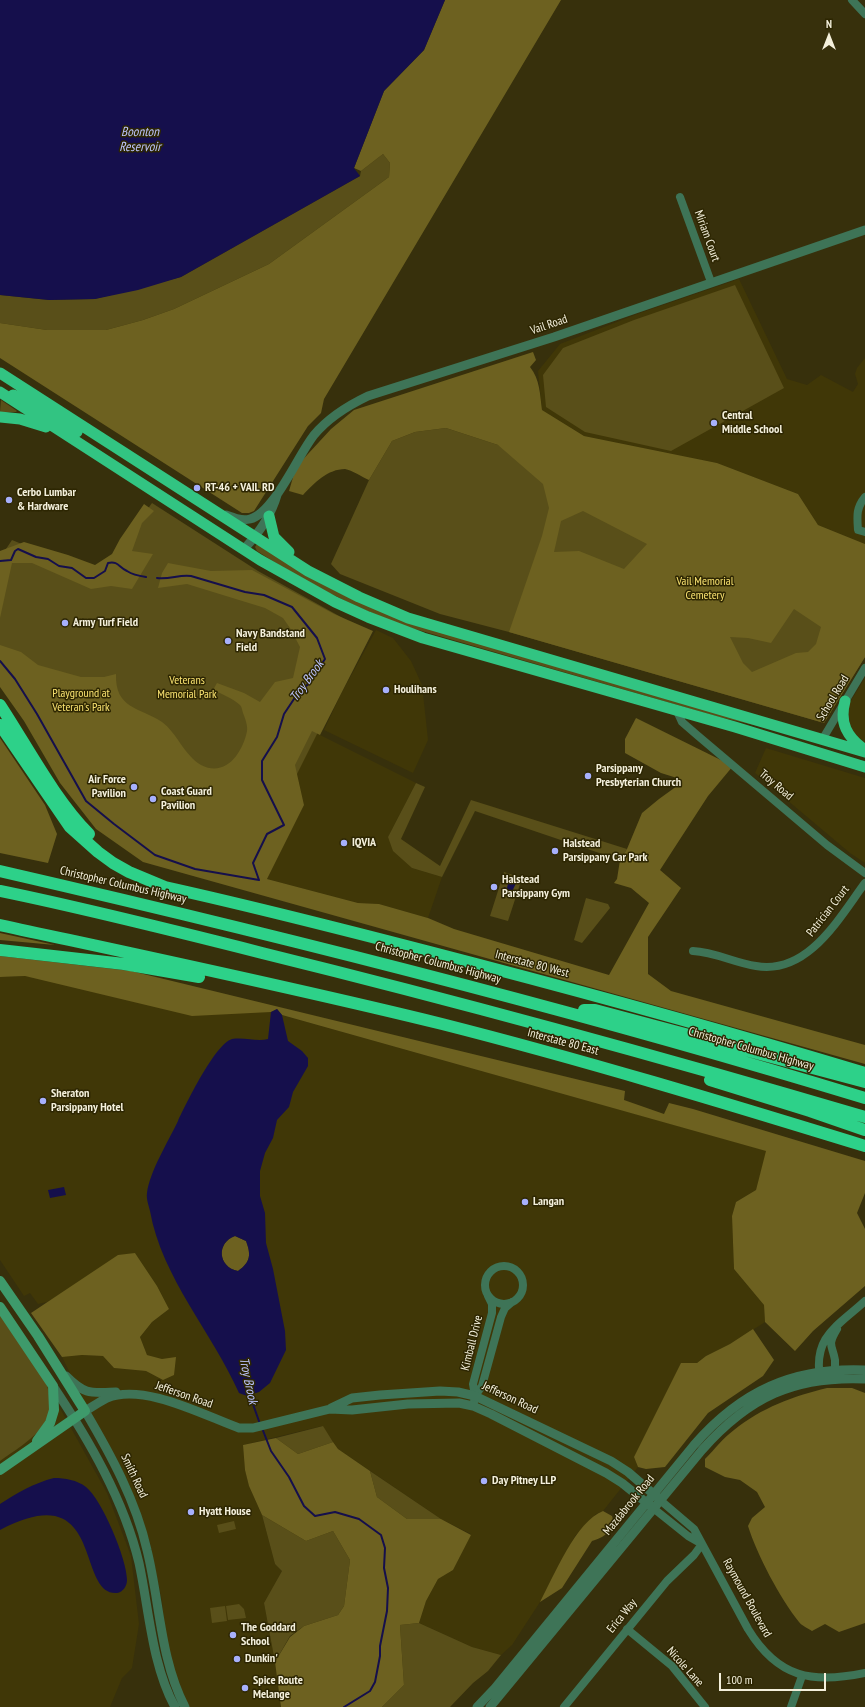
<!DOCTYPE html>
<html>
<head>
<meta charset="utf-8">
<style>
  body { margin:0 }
  #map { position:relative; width:865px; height:1707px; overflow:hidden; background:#37300c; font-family:"PT Sans Narrow",sans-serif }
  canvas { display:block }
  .north { position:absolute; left:809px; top:16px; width:40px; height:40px; -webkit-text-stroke:3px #2d2602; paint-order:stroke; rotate:0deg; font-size:11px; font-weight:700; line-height:16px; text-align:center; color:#f4f0dc }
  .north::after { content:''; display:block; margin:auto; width:14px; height:18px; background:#f4f0dc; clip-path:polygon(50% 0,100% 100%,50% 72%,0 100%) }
  .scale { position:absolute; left:719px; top:1673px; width:107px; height:18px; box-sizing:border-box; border:2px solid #f4f0dc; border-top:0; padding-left:5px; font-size:12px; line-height:14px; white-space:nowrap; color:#f4f0dc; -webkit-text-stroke:3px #2d2602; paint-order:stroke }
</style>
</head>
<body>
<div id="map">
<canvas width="865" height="1707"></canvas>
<div class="north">N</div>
<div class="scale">100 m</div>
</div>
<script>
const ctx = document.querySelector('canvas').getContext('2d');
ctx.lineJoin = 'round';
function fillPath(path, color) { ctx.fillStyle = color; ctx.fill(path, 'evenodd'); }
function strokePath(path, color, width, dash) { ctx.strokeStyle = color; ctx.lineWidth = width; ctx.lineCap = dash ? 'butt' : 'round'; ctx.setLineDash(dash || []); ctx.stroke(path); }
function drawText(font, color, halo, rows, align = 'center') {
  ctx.font = font + ' "PT Sans Narrow",sans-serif'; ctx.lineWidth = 3; ctx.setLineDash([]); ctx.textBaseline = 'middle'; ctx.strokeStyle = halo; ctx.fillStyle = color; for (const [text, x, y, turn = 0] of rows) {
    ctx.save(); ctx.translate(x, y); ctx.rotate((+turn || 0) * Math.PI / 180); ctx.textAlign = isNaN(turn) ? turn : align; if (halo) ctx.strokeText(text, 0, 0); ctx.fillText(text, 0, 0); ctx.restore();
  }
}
fillPath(new Path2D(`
  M739,279L787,379L807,385L821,375L853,392L858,384L855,374L857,368L865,358V544L818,525L798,494L717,463L584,436L542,410L538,371L560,344L640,313Z
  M376,630L393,638L411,661L422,685L428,740L413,773L324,730L341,694Z
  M865,678V745L851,731L847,707Z
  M312,731L416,783L388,837L412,868L442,877L428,918L379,904L358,903L267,879L304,805L295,765Z
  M766,748L865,778V863L850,853L755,773Z
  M25,976L277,1009L282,1015L767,1151L756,1190L736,1202L732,1216L734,1269L764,1305L765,1322L731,1344L706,1356L697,1363L634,1457L638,1467L603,1511L596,1514L575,1536L540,1602L512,1645L501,1655L472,1647L419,1623L426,1601L438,1579L453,1570L471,1534L441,1519L338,1449L322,1426L243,1445L245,1470L249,1486L262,1515L275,1564L282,1571L264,1603L279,1682L281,1707H188L178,1687L165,1633L162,1601L150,1543L137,1506L62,1357L82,1355L103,1356L114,1368L146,1371L163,1380L162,1359L147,1355L140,1337L152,1322L169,1309L157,1286L135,1253L47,1302L38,1304L30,1293L24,1296L0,1260V977Z
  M0,1314L46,1383L107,1493L131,1556L139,1624L132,1668L122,1678L110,1707H0Z`), '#403707');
fillPath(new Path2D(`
  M383,154L390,163L389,177L269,264L174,309L143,320L106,330H47L0,323V295L49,300L95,299L181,277L360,176L361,171Z
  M735,285L784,388L671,451L585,432L546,407L543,375L563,348L634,320Z
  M1,400L17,411L16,412H0Z
  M446,428L498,445L736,497L865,657L824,723L509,632L440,614L340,574L331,564L369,480L392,441L415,432Z
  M152,503L258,571L368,632L247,874L0,646V558L12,540L90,572L105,568Z
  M257,544L359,601L763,727L719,717L401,625C350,605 303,581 257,551L255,547Z
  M416,783L425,787L401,839L440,866L471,800L627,849L620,860L475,811L442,877L412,868L393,851L388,837Z
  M504,872L522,878L508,921L490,916Z
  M586,898L608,904L610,908L582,943L574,940Z
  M0,1314L46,1383C62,1424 28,1441 0,1461Z
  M323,1426L333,1442L298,1454L276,1438Z
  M370,1471L441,1519H407L377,1497Z
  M262,1515L306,1541L333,1531L350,1560L344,1606L338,1615L304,1626L290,1636L275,1662L264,1603L282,1571L275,1564Z
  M234,1521L236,1529L219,1533L217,1525Z
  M239,1604L244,1609L246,1618L228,1620L226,1606Z
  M225,1606L227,1621L212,1623L210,1608Z
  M419,1623L472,1647L501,1655L488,1671L473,1683L450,1707H382L404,1685L400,1625Z`), '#594f19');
fillPath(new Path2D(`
  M445,0H561L324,399L321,413L308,426L254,511L249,513H242L0,358V323L47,330H106L143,320L174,309L269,264L389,177L390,163L383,154L361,171L354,168L384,91L424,50Z
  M533,352L536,360L530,367C540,379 540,395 542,410L584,436L717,463L798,494L818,525L865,544V657L824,723L509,632L542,536L549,508L543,484L498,445L446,428L415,432L392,441L369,480C362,477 352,470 345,469C328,469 314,483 303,495L289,491L296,467L331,429L354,410ZM583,511L647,544L624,569L579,551L554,552L561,521ZM794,609L821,627L816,644L808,652L796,653L752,672L743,663L730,637L748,638L771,643Z
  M144,504L154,511L142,523L132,551L153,554L132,589L111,586L91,589L32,563H12L0,618V551L24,542L68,555L95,565L112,554L120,539Z
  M168,563L211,571L252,570L334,614L373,631L320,735L312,731L295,765L304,805L267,879L358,903L379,904L428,918L454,929L609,975L649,903L631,888L614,883L617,879L620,860L627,849L642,813L659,799L677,786V778L661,773L625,753V739L636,718L733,766L708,796L660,870L681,888L648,937V974L671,991L865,1045V1064L143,862L96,829L60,783L24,721L0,687V645L21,652L38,665L81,677H104L116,674C115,709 139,707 162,722C177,733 184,755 201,765C226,778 243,752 247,731C248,726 245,718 243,713C242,710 242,707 240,705C232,698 222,694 213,690L217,683L244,693L260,702L275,682L293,678L300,647L290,628L283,618L265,608L187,584L158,588L162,573Z
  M0,738L45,805L57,834L48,863L0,853Z
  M0,933L55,945L0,940Z
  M0,956L131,971L625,1091L624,1100L664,1114L669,1103L693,1109L865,1161V1193L857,1213L865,1229V1286L813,1331L795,1351L765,1322L764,1305L734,1269L732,1216L736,1202L756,1190L766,1151L282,1015L277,1009L271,1012L192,1016L25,976L0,977Z
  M235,1236L246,1241C251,1254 251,1262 238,1271C218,1267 216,1243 235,1236Z
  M135,1253L157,1286L169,1309L152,1322L140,1337L147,1355L162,1359L176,1357L174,1375L163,1380L146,1371L114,1368L103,1356L82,1355L62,1357L31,1313L118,1255Z
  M753,1329L774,1360L763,1376L708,1413L665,1467L646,1469L638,1467L634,1457L681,1363H697L706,1356L730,1344Z
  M827,1388H852L865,1393V1623L839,1632L825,1624L812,1631C808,1628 802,1626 799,1622C780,1598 757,1555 748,1526L752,1518L765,1507L757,1492L740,1480L725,1477L705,1467V1459C715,1449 723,1438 734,1430C761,1408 794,1396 827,1388Z
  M276,1438L298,1454L333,1442L338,1449L370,1471L377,1497L407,1519H441L471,1535L453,1570L438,1579L426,1601L419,1623L400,1625L404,1685L382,1707H281L275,1662L290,1637L304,1626L338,1615L344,1606L350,1560L333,1531L306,1541L262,1515L249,1486L245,1470L243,1445Z
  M603,1511L612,1516L614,1523C607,1534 605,1537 592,1541L562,1588L540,1602C554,1576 576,1521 603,1511Z`), '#6d6120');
fillPath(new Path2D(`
  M0,0H445L424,50L384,91L354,168L360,176L181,277L138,290L95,299L49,300L0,295Z
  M509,879L517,881L510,896L502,894L504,887L507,888Z
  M277,1009L282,1015L288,1041L302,1051L308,1058V1066L293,1092L289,1107L277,1120L273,1138L265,1153L260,1171V1196L265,1213L266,1243L273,1269L285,1331L286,1350L270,1383L259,1392L247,1396L239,1393C212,1332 162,1278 150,1211C149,1206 146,1199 147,1193C150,1171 168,1142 178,1121C186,1104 215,1044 232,1039C245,1037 257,1042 268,1039L271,1012ZM235,1236L246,1241C251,1254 251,1262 238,1271C218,1267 216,1243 235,1236Z
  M64,1187L66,1195L50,1198L48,1190Z
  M54,1478C65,1478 77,1480 86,1487C102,1500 127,1559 127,1580C127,1586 123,1592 117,1593C75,1596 106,1474 0,1530V1504C17,1493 34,1483 54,1478Z`), '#150f4c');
strokePath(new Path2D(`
  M0,561L11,560L15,551L18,549L36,557L48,559L59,566L72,568L86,578H94L105,571L108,563C119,561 118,567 127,571C133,575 139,576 146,577
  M0,661L15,679L37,714L86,801L114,824L155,855L195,869L259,880L253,863L267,834L284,825L262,780V761L277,737L284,714L294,699L308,684L325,659L317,638L292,607L264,595L245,592L191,576C180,574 169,580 157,578
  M249,1393L260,1424
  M262,1428L271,1451L289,1477L304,1506L315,1516L335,1512L359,1519L381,1535L385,1548L384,1568L388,1588L387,1611L380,1646V1656L375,1682L370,1691L344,1707`), '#150f4c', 2);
strokePath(new Path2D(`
  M852,0L865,14
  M680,197L711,282
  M865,497C856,508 857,516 858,530L865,532
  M677,711L682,722L697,735L827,845L865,873
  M822,740L865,668
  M693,951C715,952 735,963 756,966C808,975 839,918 865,883
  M485 1285a19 19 0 1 1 38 0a19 19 0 1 1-38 0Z
  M835,1377C835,1372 835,1366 835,1360C832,1344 827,1346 837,1329
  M820,1378C813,1336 838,1326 865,1301
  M475,1396L473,1384L492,1313V1304L488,1296
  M474,1402L475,1396L482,1386L501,1317L505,1308L512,1302
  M660,1500L694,1529L748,1629C778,1678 812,1684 865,1673
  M653,1508L688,1536L702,1544
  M627,1629L672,1666L705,1707
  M564,1707L667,1581L694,1555L702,1544
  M791,1707L802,1676`), '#3e7457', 8);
strokePath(new Path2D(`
  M226,515C234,518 242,521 250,519C274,513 298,455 314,435C329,417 347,406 368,396L554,337L865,230
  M244,549C259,533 271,516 277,495
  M66,1376C85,1395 90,1393 116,1392
  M53,1386C89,1440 124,1500 139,1563C149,1609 152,1666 175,1707
  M331,1408L352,1398L380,1395L440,1391L458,1392L475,1396L611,1461L628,1472L658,1498
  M185,1707C160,1659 160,1602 147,1550C136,1501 111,1455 85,1411C92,1407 99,1402 107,1398C144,1383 203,1415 239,1428H253L330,1409L352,1410L408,1404L459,1403L473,1406L491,1414L606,1473L622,1483L653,1508
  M477,1707L495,1688L694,1445C741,1391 793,1367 865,1370
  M490,1707L702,1450C749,1397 794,1376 865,1379`), '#3e7457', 9);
strokePath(new Path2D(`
  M0,1281L38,1336L85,1411L0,1470
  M0,1307L53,1386L54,1410L50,1423L37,1441`), '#3e9a6b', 10);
strokePath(new Path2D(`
  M0,373L308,571L359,597L408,618L865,752
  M0,392L260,560L335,602L368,617L423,638L735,727L865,767
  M13,395L29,401L77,432
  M0,417L20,419L46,427
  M269,516L274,537L289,552
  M845,701C839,723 847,737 865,750`), '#32c482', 11);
strokePath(new Path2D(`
  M0,705C27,746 55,800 89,834
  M0,725L70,827L98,852L113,863L129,872L165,887C269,910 373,937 476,964C606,998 736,1034 865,1073
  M0,871C291,938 580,1011 865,1098
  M0,891C88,909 175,931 262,953C465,1003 665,1058 865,1117
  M0,925C148,957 296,988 442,1024C584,1060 725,1103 865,1146
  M0,950L124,964L199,977
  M584,1010H595L865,1082
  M710,1080L810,1111L865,1130`), '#2dd189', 12);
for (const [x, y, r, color] of [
  [714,423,4,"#a7b0fc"],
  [197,488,4,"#a7b0fc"],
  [9,500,4,"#a7b0fc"],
  [65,623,4,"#a7b0fc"],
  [228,641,4,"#a7b0fc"],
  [386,690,4,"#a7b0fc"],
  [588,776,4,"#a7b0fc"],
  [134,787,4,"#a7b0fc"],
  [153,799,4,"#a7b0fc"],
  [344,843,4,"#a7b0fc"],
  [555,851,4,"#a7b0fc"],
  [494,887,4,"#a7b0fc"],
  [43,1101,4,"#a7b0fc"],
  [525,1202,4,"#a7b0fc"],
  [484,1481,4,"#a7b0fc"],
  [191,1512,4,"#a7b0fc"],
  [233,1635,4,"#a7b0fc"],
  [237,1659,4,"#a7b0fc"],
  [245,1688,4,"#a7b0fc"]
]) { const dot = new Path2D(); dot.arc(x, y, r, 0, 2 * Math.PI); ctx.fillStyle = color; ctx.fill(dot); strokePath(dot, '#2d2602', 1.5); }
drawText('12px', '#f4f0dc', '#2d2602', [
  ["Miriam Court",707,236,70],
  ["Vail Road",549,325,-19],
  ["School Road",833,698,-59],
  ["Troy Road",776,785,40],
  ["Christopher Columbus Highway",123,885,13],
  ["Patrician Court",828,911,-52],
  ["Christopher Columbus Highway",438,963,15],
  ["Interstate 80 West",532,964,15],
  ["Interstate 80 East",563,1042,15],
  ["Christopher Columbus Highway",751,1049,16],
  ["Kimball Drive",472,1343,-76],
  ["Jefferson Road",184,1395,19],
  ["Jefferson Road",510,1398,25],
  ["Smith Road",134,1476,65],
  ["Mazdabrook Road",629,1505,-51],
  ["Raymound Boulevard",747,1598,61],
  ["Erica Way",622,1616,-51],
  ["Nicole Lane",685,1667,48]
]);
drawText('bold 12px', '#f4f0dc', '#2d2602', [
  ["Central",722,416],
  ["Middle School",722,430],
  ["RT-46 + VAIL RD",205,488],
  ["Cerbo Lumbar",17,493],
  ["& Hardware",17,507],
  ["Army Turf Field",73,623],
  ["Navy Bandstand",236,634],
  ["Field",236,648],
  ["Houlihans",394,690],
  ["Parsippany",596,769],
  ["Presbyterian Church",596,783],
  ["Air Force",126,780,"right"],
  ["Pavilion",126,794,"right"],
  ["Coast Guard",161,792],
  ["Pavilion",161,806],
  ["IQVIA",352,843],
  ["Halstead",563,844],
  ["Parsippany Car Park",563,858],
  ["Halstead",502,880],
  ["Parsippany Gym",502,894],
  ["Sheraton",51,1094],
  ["Parsippany Hotel",51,1108],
  ["Langan",533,1202],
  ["Day Pitney LLP",492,1481],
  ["Hyatt House",199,1512],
  ["The Goddard",241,1628],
  ["School",241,1642],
  ["Dunkin'",245,1659],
  ["Spice Route",253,1681],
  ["Melange",253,1695]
], 'left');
drawText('12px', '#fae371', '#2d2602', [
  ["Vail Memorial",705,582],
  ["Cemetery",705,596],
  ["Veterans",187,681],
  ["Memorial Park",187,695],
  ["Playground at",81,694],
  ["Veteran's Park",81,708]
]);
drawText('italic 13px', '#bdc5ff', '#2d2602', [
  ["Boonton",140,132],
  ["Reservoir",140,147],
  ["Troy Brook",307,681,-54],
  ["Troy Brook",248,1381,78]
]);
</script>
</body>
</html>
